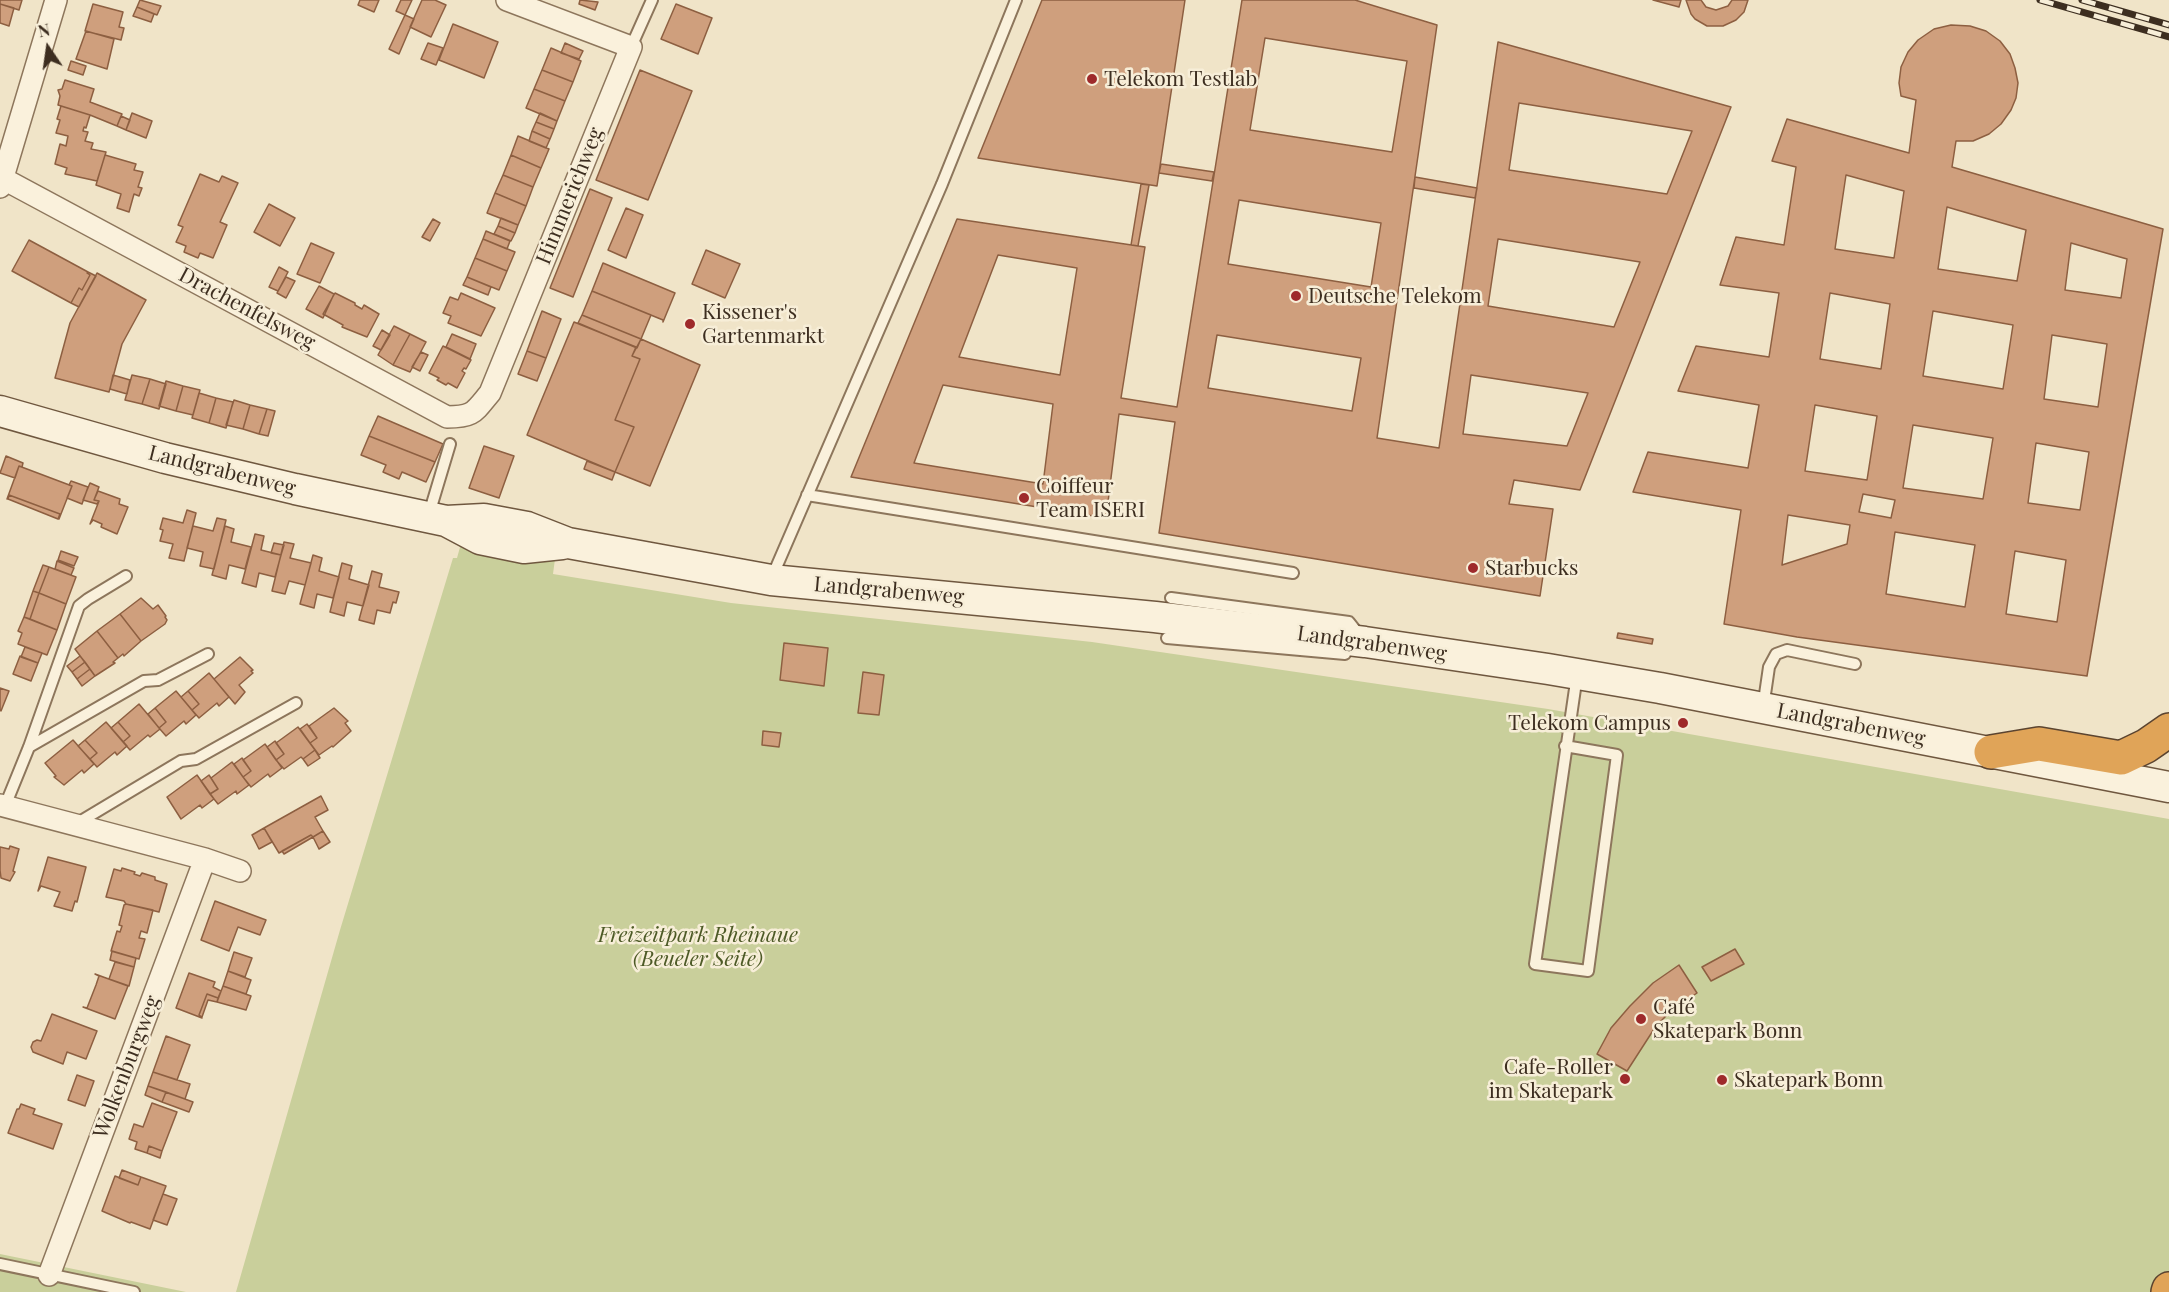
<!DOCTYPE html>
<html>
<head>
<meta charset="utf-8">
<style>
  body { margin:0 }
  #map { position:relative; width:2169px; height:1292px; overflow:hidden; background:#f0e4c8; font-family:"Playfair Display",serif }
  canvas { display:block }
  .north { position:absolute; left:18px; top:18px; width:60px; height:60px; -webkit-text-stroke:4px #f7eed8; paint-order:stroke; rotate:347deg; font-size:16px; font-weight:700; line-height:24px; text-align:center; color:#3d2e20 }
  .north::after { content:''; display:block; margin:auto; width:21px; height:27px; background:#3d2e20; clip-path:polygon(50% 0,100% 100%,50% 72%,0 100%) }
</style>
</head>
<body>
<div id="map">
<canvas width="2169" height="1292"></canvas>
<div class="north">N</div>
</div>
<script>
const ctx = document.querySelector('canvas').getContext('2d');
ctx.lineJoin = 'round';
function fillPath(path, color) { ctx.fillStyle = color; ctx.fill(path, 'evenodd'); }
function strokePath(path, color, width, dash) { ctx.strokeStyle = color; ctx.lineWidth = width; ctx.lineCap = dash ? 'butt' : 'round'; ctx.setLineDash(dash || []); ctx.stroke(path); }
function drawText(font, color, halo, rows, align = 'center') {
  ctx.font = font + ' "Playfair Display",serif'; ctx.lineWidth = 5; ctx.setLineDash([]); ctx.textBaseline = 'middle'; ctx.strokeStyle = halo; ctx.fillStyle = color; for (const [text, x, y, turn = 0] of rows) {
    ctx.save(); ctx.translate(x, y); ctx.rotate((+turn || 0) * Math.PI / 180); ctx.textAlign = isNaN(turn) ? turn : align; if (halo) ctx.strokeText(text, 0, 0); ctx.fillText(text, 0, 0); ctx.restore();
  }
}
fillPath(new Path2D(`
  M462,540L555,559L553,574L731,603L1092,642L1548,709L2169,819V1292H236L340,930L453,558H457Z
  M0,1254L186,1292H0Z`), '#c9cf9b');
const building = new Path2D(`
  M0,0H22L19,10L0,4Z
  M140,0L161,6L157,15L137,7Z
  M360,0H379L374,12L358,5Z
  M401,0H412L405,15L396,11Z
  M422,0H435L446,5L431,37L410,27Z
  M580,0L598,2L595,10L579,4Z
  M1042,0H1185L1157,186L978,158Z
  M1242,0H1355L1437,25L1377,438L1439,448L1498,42L1731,107L1580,490L1514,480L1509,504L1553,509L1540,596L1159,533L1175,422L1119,414L1106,518L851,477L957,219L1145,247L1121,398L1177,407ZM1265,38L1407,61L1392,152L1250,130ZM1519,103L1692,131L1667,194L1509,170ZM1239,200L1381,223L1371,287L1228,264ZM1498,239L1640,262L1614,327L1488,306ZM998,255L1077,268L1060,375L959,357ZM1217,335L1361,358L1352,411L1208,388ZM1471,375L1588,393L1567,446L1463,434ZM943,385L1053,404L1043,484L914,463Z
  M1653,0H1681L1679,7Z
  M1686,0H1701L1706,7L1716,10L1728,6L1732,0H1748L1744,12L1736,20L1723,26H1707L1695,19L1691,14Z
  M0,4L14,8L9,26L0,23Z
  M93,4L123,12L119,27L124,28L121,40L85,31Z
  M676,4L712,18L698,54L661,39Z
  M137,7L154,14L151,22L133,16Z
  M405,15L414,19L399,54L389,49Z
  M453,24L498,42L484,78L439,60Z
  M1951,25L1970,26L1986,31L2000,41L2010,54L2015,68L2018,83L2016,98L2011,110L2001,124L1989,134L1973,141H1956L1952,167L2163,229L2087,676L1797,637L1724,624L1741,510L1633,492L1648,452L1748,468L1759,405L1678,391L1696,346L1769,357L1779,293L1720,285L1736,237L1784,245L1796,167L1772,161L1787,119L1909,153L1916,100L1901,96L1899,83L1901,67L1908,52L1918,40L1934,29ZM1846,175L1904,191L1894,258L1835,249ZM1947,207L2026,230L2017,281L1938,269ZM2071,243L2127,259L2121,298L2065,290ZM1830,293L1890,304L1881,369L1820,359ZM1933,311L2013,325L2003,389L1923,376ZM2052,335L2107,344L2098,407L2044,399ZM1815,405L1877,416L1867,480L1805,471ZM1913,425L1993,438L1983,499L1903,488ZM2036,443L2089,452L2080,510L2028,503ZM1788,515L1850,525L1847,544L1782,565ZM1895,532L1975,545L1965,607L1886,594ZM2015,551L2066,560L2057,622L2006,614Z
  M86,31L114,39L107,69L76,59Z
  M428,43L443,48L436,65L421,59Z
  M565,43L583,51L579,59L561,53Z
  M551,48L581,61L573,82L542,70Z
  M71,61L86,66L83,75L68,70Z
  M542,70L573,82L565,101L534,89Z
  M640,70L692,91L648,200L596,180Z
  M65,80L94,89L90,102L122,114L117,126L90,115L58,105L60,96L58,90L62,89Z
  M534,89L565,101L557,121L526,108Z
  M61,106L90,115L86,128L84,127L83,131L88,132L85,141L93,143L91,149L106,152L97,181L65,174L67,168L55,164L60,144L66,146L68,136L56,133L60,120L57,119Z
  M132,113L152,121L146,138L126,130Z
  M540,113L557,121L554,129L536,122Z
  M121,116L130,120L126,130L117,126Z
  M536,122L554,129L550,139L532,131Z
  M532,131L550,139L546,148L529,141Z
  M518,136L549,149L541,168L511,155Z
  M105,155L136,164L134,170L143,172L138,187L142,188L139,196L134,194L129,212L117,208L121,194L96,185Z
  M511,155L541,168L533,187L503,175Z
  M1161,164L1214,172L1212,181L1159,173Z
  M200,174L219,182L222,176L238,183L220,222L227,225L213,258L200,253L198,258L184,252L186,246L176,242L183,227L178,225Z
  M503,175L533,187L526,206L495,193Z
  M1415,177L1477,188L1475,198L1414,188Z
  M1141,184L1149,185L1138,246L1131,245Z
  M590,189L612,198L573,297L550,288Z
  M495,193L526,206L518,225L487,213Z
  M269,204L295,218L280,246L254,232Z
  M626,208L643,215L626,258L608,250Z
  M501,218L518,225L515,233L498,226Z
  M433,219L440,223L430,241L422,237Z
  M498,226L515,233L511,241L494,234Z
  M486,231L510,241L507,249L483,239Z
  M483,239L515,252L507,271L475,258Z
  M29,240L88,272L87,273L90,275L82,290L79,288L71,303L12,271Z
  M311,243L334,253L320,283L297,274Z
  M706,250L740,264L725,298L692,284Z
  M475,258L507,271L499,290L467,277Z
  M603,263L675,293L663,322V320L592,291Z
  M279,267L288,272L278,291L269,287Z
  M88,272L96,276L79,307L71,303L79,288L82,290L90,275L87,273Z
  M97,273L146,300L122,344L109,392L55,378L70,323Z
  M286,277L295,281L286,298L277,293Z
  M467,277L491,287L488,295L463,285Z
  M319,286L334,294L323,318L306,309Z
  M592,291L651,315L641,339L582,315Z
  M335,293L355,303V305L362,309L364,305L379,314L367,337L342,327L343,325L323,314Z
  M461,293L495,308L481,336L448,323L451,316L443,313L450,297L458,300Z
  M542,311L561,319L546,358L527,351Z
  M582,315L641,339L637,348L578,323Z
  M574,322L636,347L632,356L640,359L615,420L634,427L615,472L527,435Z
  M394,326L410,334L393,365L378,355Z
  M382,330L390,335L381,350L373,346Z
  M410,334L426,342L410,372L393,365Z
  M452,334L476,344L470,359L446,347Z
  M641,339L700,365L650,486L615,472L634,427L615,420L640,359L632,356Z
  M443,346L471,360L466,369L464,368L462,371L465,373L457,388L448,383L446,385L437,380L439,378L429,373Z
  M527,351L546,358L537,381L518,374Z
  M421,352L428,355L420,371L412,367Z
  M113,375L130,380L127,394L110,389Z
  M132,375L150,379L142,404L125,400Z
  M150,379L166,384L159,409L142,404Z
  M166,381L183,386L176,411L159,406Z
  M183,386L200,390L193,415L176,411Z
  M199,393L216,398L209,423L192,418Z
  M216,398L233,402L226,428L209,423Z
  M234,400L250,405L243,429L226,425Z
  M250,405L267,409L259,434L243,429Z
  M267,409L275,411L268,436L259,434Z
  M378,416L443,444L435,462L369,436Z
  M369,436L435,462L426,482L402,472L399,479L383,472L386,465L361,455Z
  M484,446L514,456L499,498L469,488Z
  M6,456L23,463L22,467L19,466L15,478L0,473Z
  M587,461L615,472L612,480L584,469Z
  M19,466L72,486L59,519L60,514L9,495L7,499Z
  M71,481L88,487L82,504L67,498L72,486L69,485Z
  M90,483L99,487L94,500L99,501L97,504L83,500Z
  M98,491L120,499L119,504L128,507L117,534L101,527L102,524L93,520L90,524L99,501L94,500Z
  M1863,494L1895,500L1891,518L1859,512Z
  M9,495L60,514L58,519L8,499Z
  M187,510L196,513L184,561L169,558L173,544L160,541L163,530L160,529L163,518L183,523Z
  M217,518L226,520L214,569L200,566L203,552L187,548L193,526L213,531Z
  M225,526L234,529L231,542L251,547L245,569L229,565L226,579L212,575Z
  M255,534L264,536L261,550L281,555L275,577L259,573L256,587L242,583Z
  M284,542L294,544L290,558L311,563L305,585L289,581L285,594L272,591Z
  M274,543L284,545L281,555L271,553Z
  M61,551L78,557L74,566L58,560Z
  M313,555L322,558L319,571L339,577L333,598L317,594L314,608L300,604Z
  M57,561L74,568L71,575L55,569Z
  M342,563L352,566L349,579L369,585L363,606L347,602L344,616L330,612Z
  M43,565L49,567L39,593L33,591Z
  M49,567L76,577L66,604L39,593Z
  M372,571L382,574L379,587L399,592L396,603L393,602L390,613L377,610L374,624L359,620Z
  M33,591L39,593L30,619L24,617Z
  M39,593L66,604L57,630L30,619Z
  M141,598L153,609L158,605L166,616L165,617L167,620L165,624L141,641L120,614Z
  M120,614L141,641L124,656L123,654L118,658L97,631Z
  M24,617L57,630L47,655L18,644L22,633L18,631Z
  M97,631L118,658L113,662L115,663L95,676L75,649Z
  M1618,633L1653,639L1652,644L1617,638Z
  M784,643L828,648L824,686L780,680Z
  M25,647L42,653L38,663L21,657Z
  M20,656L38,663L31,681L13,674Z
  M80,656L85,662L72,672L67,666Z
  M240,657L253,670L251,671L253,673L239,685L245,692L235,704L214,679Z
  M85,662L90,669L77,679L72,672Z
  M90,669L95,676L82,686L77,679Z
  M863,672L884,675L879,715L858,713Z
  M209,673L229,697L219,706L217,703L199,718L192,710L199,704L188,691Z
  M0,688L9,691L1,711L0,710Z
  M176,691L196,715L186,724L184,721L166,736L159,728L166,722L155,708Z
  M188,691L199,704L192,710L181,697Z
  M139,704L160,729L150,737L148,735L130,750L123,742L130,736L118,722Z
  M155,708L166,722L159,728L148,714Z
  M334,708L348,721L345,723L351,731L333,747L332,746L319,755L310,743L317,738L309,726Z
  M106,722L127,746L117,755L115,752L97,767L90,759L97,753L85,740Z
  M118,722L130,736L123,742L111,728Z
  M307,724L317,738L310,743L300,729Z
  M298,727L315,750L303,759L301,757L284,769L276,760L284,754L276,743Z
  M763,731L781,733L779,747L762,745Z
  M73,740L94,764L84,773L82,770L64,785L54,777L56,776L45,763Z
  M85,740L97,753L90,759L78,746Z
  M275,741L284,754L276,760L267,747Z
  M265,744L282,768L270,777L268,774L251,787L243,777L251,771L243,760Z
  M315,750L320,758L308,766L303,759Z
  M242,758L251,771L243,777L234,764Z
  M232,762L249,785L237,794L236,791L218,804L210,794L218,789L211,778Z
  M197,775L214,799L202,808L200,805L181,819L167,797Z
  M209,775L218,789L210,794L201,781Z
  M321,796L328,810L315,817L323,831L313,837L311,835L279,853L264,828Z
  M264,828L272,842L259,849L252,835Z
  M323,831L330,842L319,849L313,837Z
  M311,835L313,837L284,854L282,851Z
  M10,846L19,849L13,871L15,872L10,881L1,878L0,870V847L9,849Z
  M48,857L86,867L77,902L75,901L72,911L54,906L60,892L41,886L38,891Z
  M122,868L135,872L134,874L140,876L142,873L155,877V880L167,884L159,912L126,904L124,901L106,897L114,869L121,871Z
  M215,901L266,920L260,935L238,927L229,951L201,940Z
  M126,904L153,910L147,933L141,931L139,938L145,939L139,959L111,951L117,931L120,932L122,926L119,925L124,905Z
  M1735,949L1744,964L1711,981L1702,967Z
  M112,951L136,958L134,967L110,960Z
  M234,952L252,958L245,977L228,971Z
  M115,962L134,967L129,986L109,979Z
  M1679,965L1697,993L1671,1011L1656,1026L1627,1071L1597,1054L1611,1028L1630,1006L1653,983Z
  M228,971L251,980L246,994L223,986Z
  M189,973L215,982L213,987L221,991L218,998L207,994L199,1015L202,1018L176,1008Z
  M95,974L128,986L115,1019L83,1007L87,1008L96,985L99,976Z
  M223,986L251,996L246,1010L217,1002Z
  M207,994L218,998L217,1002L208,1000L202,1017L199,1015Z
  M52,1014L97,1031L86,1059L67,1052L63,1064L33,1052L31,1047L33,1042L37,1040L41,1041Z
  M166,1036L190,1045L177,1080L153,1072Z
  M153,1072L190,1084L185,1099L148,1086Z
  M77,1075L94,1081L85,1106L68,1100Z
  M148,1086L166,1092L162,1102L145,1095Z
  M166,1092L193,1102L189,1112L162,1102Z
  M152,1103L177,1112L162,1151L149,1146L147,1153L135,1149L137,1142L129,1139L134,1124L143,1127Z
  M21,1104L35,1109L33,1114L62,1124L53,1149L8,1133L17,1109H19Z
  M149,1146L162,1151L160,1158L147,1153Z
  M122,1170L141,1177L138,1185L119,1178Z
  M115,1176L138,1185L141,1177L166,1186L150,1229L131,1222L130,1223L102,1211Z
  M163,1194L177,1199L167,1225L153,1220Z`);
fillPath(building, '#cf9f7d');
strokePath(building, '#8d5f41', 1.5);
const lane = new Path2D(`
  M631,47L652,0
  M807,495L1293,573
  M429,514L450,444
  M772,577L942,184L1016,0
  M1171,598L1349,622L1360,636
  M1167,638L1345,654
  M1763,708L1769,667L1776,654L1787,650L1855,664
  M1565,746L1617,755L1588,971L1535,964L1577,675
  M29,747L144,681L158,680L208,654
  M5,806L29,747L79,606L88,599L126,576
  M76,824L181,761L196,759L296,703
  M0,1264L134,1292`);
const street = new Path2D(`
  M0,177L447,417C474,417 474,412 490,393L631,47L507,0
  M0,187L56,0
  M0,805L205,859L240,871
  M49,1275L205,859`);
const secondary = new Path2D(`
  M0,411L165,458L295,489L446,521L480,539L524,548L562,544
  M446,521L484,519L527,527L568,543L771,580L1155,617L1365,642L1548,669L1660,688L2169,787`);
const highway = new Path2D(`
  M1991,752L2039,744L2121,758L2146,746L2169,730
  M2168,1292L2169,1289`);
strokePath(lane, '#8d765c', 14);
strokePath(street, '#8d765c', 24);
strokePath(secondary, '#6f573f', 33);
strokePath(highway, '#5b4430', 36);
strokePath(lane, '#faf1dc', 10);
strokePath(street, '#faf1dc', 21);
strokePath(secondary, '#faf1dc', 30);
strokePath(highway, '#e0a458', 33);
const rail = new Path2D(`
  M2040,0L2169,37
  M2082,0L2169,25`);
strokePath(rail, '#3d2e20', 7);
strokePath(rail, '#f7eed8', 4.5, [14]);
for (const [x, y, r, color] of [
  [1092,79,6,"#9e2a2b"],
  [1296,296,6,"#9e2a2b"],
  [690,324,6,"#9e2a2b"],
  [1024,498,6,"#9e2a2b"],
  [1473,568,6,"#9e2a2b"],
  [1683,723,6,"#9e2a2b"],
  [1641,1019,6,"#9e2a2b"],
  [1625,1079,6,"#9e2a2b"],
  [1722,1080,6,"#9e2a2b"]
]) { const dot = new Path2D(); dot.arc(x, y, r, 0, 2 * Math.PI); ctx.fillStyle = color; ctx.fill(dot); strokePath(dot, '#f7eed8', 2); }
drawText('21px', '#3d2e20', '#f7eed8', [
  ["Telekom Testlab",1104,79],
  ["Deutsche Telekom",1308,296],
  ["Kissener's",702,312],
  ["Gartenmarkt",702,336],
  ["Coiffeur",1036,486],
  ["Team ISERI",1036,510],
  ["Starbucks",1485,568],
  ["Telekom Campus",1671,723,"right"],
  ["Café",1653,1007],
  ["Skatepark Bonn",1653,1031],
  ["Cafe-Roller",1613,1067,"right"],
  ["im Skatepark",1613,1091,"right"],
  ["Skatepark Bonn",1734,1080]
], 'left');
drawText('21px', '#3d2e20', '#f7eed8', [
  ["Himmerichweg",570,196,-68],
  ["Drachenfelsweg",247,309,28],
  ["Landgrabenweg",222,471,14],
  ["Landgrabenweg",889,591,5],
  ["Landgrabenweg",1372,644,8],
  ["Landgrabenweg",1851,725,11],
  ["Wolkenburgweg",127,1067,-69]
]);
drawText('italic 21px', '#4d5a26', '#f7eed8', [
  ["Freizeitpark Rheinaue",698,935],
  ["(Beueler Seite)",698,959]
]);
</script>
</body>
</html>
